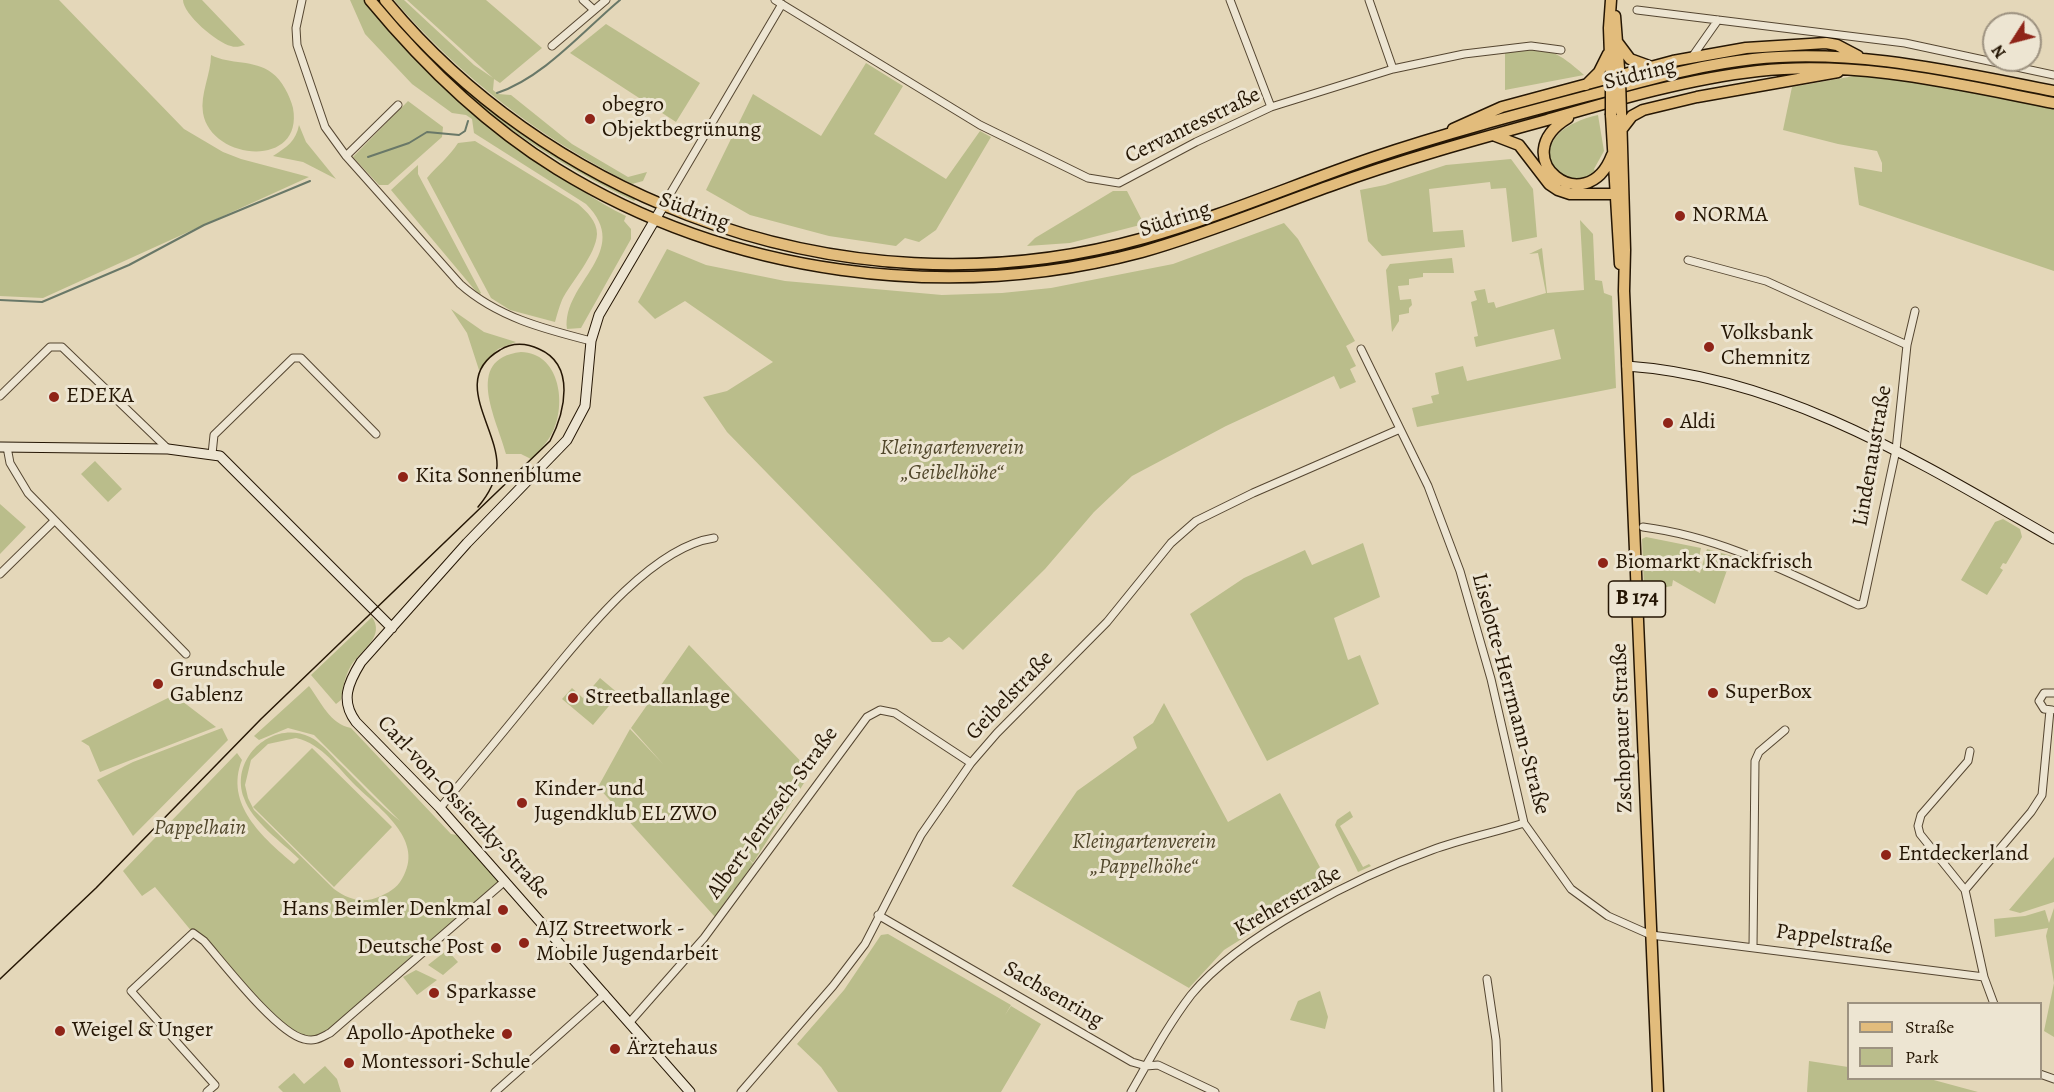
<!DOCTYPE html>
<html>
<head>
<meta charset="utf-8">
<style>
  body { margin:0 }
  #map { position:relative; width:2054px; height:1092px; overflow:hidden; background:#e4d7b9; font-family:Alegreya,serif }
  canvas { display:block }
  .legend { position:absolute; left:1847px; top:1002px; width:195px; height:78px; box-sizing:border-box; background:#ede5d2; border:2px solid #9d9280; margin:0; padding:8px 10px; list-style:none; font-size:18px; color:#251604 }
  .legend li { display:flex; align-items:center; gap:12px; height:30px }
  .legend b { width:30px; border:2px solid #9d9280 }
  .north { position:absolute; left:1982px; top:12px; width:60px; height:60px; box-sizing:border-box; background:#ede5d2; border:2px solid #9d9280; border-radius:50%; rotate:234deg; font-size:16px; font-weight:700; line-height:24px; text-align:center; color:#251604 }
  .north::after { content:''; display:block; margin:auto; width:21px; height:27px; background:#8f2418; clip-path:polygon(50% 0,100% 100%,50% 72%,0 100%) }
</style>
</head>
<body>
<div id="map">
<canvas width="2054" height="1092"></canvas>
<ul class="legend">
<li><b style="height:8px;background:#e2bc7c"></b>Straße</li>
<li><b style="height:16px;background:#babd8b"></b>Park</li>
</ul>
<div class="north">N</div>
</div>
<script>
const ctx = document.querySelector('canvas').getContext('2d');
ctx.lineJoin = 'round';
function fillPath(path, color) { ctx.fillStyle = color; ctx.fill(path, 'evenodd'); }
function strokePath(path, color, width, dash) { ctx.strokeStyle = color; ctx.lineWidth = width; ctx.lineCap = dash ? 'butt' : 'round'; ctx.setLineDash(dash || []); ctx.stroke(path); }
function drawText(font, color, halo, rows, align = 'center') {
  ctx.font = font + ' Alegreya,serif'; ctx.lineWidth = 6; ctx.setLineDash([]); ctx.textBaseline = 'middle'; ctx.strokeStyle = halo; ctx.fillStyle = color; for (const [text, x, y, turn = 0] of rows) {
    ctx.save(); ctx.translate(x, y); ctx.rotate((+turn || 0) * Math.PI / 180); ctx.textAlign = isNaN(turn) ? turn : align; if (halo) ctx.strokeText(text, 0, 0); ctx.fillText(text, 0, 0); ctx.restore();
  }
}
fillPath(new Path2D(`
  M0,0H59L184,129L223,152L241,159L309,177L43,298L0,296Z
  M183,0H202L245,45C240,46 236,48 231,46C217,43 183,14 183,0Z
  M350,0H364C396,38 433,69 471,101C520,144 567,187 626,216L624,221L631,229V239L581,328L567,329C562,282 634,252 586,204L474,133L472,119L466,115L452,113L412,84L365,34Z
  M375,0H379C453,87 534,147 636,199L634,201C563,167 494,123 437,68C416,47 396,23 375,0Z
  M394,0H404L474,65L493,78L407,0H486L542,48L500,83L494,79L493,90L498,94L511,95L572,144L628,177L647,172L643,181L632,184C540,138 461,78 394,0Z
  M606,24L700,83L676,122L570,53Z
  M1505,48C1545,47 1554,48 1584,75L1505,90Z
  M211,55C230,65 254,59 272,73C282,80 290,96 293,108C304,169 211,161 203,113C200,94 211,74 211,55Z
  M866,63L903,86L874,134L946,179L980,131L991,137L936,230L919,242L905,238L896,246L829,236L750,215L706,190L753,94L821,136Z
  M1860,75L1928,83L2054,107V271L1859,205L1854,167L1882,172V163L1877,151L1838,144L1783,130L1792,87Z
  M408,101L443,127L442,137L388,185H379L353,157Z
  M1598,115L1604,151L1594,169L1596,174C1556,198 1515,134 1598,115Z
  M299,125L306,142L336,179L303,162L273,156C287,147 296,141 299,125Z
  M475,141L578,204C587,212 597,221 597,234C596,255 571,282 562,300C559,307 557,315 555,322L510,310L491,298L427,178C438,165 449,157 458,143Z
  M1511,159L1533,189L1537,237L1512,242L1506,188L1491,189L1490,182L1429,189L1433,232L1463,230L1465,247L1382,256L1368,241L1360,190L1385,185L1446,165Z
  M418,165V174L481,293L479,295L391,190Z
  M1113,191H1127L1144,224L1070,243L1027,246L1035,238Z
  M1580,220L1593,234L1595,280L1602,281L1604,293L1612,296L1616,388L1417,427L1412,408L1433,403L1431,396L1439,394L1435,373L1463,366L1467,381L1561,359L1554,329L1476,347L1474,337L1478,336L1471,302L1477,300L1474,291L1485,289L1488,303L1494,302L1496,308L1546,293L1538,253L1529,254L1542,248L1547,293L1584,290Z
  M1284,223L1298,239L1355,341L1346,346L1356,366L1350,369L1356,382L1340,389L1334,376L1226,426L1132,476L1094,512L1045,569L963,650L949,637L942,642H932L727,432L703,397L727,391L773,362L685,301L655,319L638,302L667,249L706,265L785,281L942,295L1002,293L1051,288L1173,264Z
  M1452,258L1454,273H1423V277L1409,279V285L1398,286L1400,300L1411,299L1412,305L1409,308V313L1399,315V321L1392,332L1386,270L1390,264Z
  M451,309L484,332L516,342L498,349L479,370L467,333Z
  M521,352C559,353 566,401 554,429C549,441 540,450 531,459L521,454H506C498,421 462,359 521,352Z
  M95,461L122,489L108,502L81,474Z
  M0,504L26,527L0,554Z
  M2003,519L2020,529L2022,537L2006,564L2003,563L2000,568L2003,570L1987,595L1961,580L1995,522Z
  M1646,537L1701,548L1696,571L1700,573L1707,549L1732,556L1715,604L1673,580L1672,586L1656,589L1655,593L1644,587L1642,539Z
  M1363,543L1380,597L1334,618L1348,660L1360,655L1379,704L1267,761L1190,614L1244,578L1305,550L1312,565Z
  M372,617C385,636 363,649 352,664C345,675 343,687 341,700L336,704L311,675Z
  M689,645L811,772L753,863L735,843L753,864L715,917L598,787L630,729L663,764L631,728Z
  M600,678L619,694L593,725L562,699L572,688L583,698Z
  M309,686C321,702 330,724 351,728L451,834L457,835L461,831L505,881L317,1041L291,1034L193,933L155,887L142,896L123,871L237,753L242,760C224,804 263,838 294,864L299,859C282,842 252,822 244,798C229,759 272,719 310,737C320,742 329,752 337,761C358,781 378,804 400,821L314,735L288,728L259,740L254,736ZM296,738C322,744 338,768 356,786C379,808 423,839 404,875C399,886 392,891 381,896C364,904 349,900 334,889L254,810L248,798L245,785L251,760L268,744Z
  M174,695L216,727L100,772L89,746L81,741Z
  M1164,703L1228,822L1280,793L1329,884L1224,950L1189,988L1012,886L1077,791L1137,748L1133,737L1153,723Z
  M222,728L228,740L133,836L97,780L133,762Z
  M312,748L392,827L334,887L253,807Z
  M1350,811L1353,817L1340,826L1363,867L1369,864L1371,866L1358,872L1335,825L1337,820Z
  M2054,857V902L2020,913L2009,910Z
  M2054,908V1037L2044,1031L2054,983L2046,936L2048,928L1995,937L1994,919L2025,916L2045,910L2049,923Z
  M888,934L1011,1005L1005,1015L1011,1006L1041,1024L1001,1092H838L821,1067L797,1044L844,990L881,935Z
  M447,950L458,962L443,975L428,965Z
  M416,970L437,980L417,995L403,977Z
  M1320,991L1328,1017L1325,1029L1290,1020L1298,1001Z
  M1809,1061L1848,1067V1078L1930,1079L1978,1092H1807Z
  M325,1066L337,1079L341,1092H283L278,1087L294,1073L304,1084Z`), '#babd8b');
strokePath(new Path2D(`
  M497,93C543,78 583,31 620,0
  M368,157L409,143L427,132L459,135L465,131L468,121
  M0,300L42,302L129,265L204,225L310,181`), '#697868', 2);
const street = new Path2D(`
  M302,0L296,28L297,45L325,127L346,156L460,284C497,317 544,329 591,341
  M583,0L594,10
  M775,0L980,125L1088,178L1119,183L1196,142L1271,107L1393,69L1464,54L1531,46L1561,50
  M1230,0L1271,107
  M1369,0L1393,69
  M1637,10L1905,43L2054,75
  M552,46L606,0
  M1692,57L1718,20
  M346,156L398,105
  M663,206L782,4
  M1688,260L1766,281L1907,345
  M1361,349L1428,486L1460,571L1491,679L1524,823L1571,889L1608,916L1651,935L1984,977
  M0,396L50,347H62L168,449
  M7,447L10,463L28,493L186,654
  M212,454L214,435L293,358H301L376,434
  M1643,527C1721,537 1787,572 1858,605L1863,604L1896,450L1907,345L1915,311
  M0,574L53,522
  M2052,710L2044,709L2039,701L2044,693H2054
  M1970,751L1968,761L1921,815L1918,826L1920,834L1965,890L1984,977L1994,1004
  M440,808C471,771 501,735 531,698C573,648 646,548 714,538
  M1965,890L2031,812L2042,795L2050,710
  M878,915L1132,1062L1146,1066L1158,1065L1215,1092
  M1753,947L1755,761L1759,752L1785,730
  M1487,979L1496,1040L1498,1092
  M630,1022L704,938L867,717L880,710L895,713L971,763
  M2040,1074L2054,1079
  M207,1092L215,1085L131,991L193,933L204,941C224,964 277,1033 304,1039C315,1042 320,1038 330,1033L505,881
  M495,1092L605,994
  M741,1092L833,986L865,944L921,835L971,763L997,733L1107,622L1171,543L1196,521L1253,493L1400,429
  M1131,1092C1150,1059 1168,1025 1191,995C1240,935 1359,876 1432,850C1462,839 1493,833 1524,823`);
const secondary = new Path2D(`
  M663,206L599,315L591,341L585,406L567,440L467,543L361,662C348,683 340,701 356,722L440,808L690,1092
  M1627,366C1784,377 1921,463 2054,539
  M0,447L168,449L220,456L392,628`);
const primary = new Path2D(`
  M370,0C423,64 486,125 557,169C729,275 947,304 1142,252C1206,234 1268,208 1330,186C1401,160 1474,140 1547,120C1616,100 1687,79 1758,71C1858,60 1956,84 2054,103
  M385,0C465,97 570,170 688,215C833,271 994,280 1144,238C1222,216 1296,184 1372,158C1443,134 1515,115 1587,96C1642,82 1697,65 1753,59C1855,48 1955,72 2054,91
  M1615,16L1620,81
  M1618,43L1630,59L1652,67
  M1611,84L1609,28L1611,0
  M1586,85L1599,72L1608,54
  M1621,112L1625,250L1624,291L1658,1092
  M1611,115L1620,264
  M1568,118C1503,157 1586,223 1612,155
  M1453,129L1502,107L1673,61L1746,48L1826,43L1837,45L1858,56
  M1622,129L1632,116L1643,110L1697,97L1838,72
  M1493,135L1519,145L1549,184L1558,190L1570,194H1621`);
strokePath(street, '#554631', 9);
strokePath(secondary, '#251604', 11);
strokePath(primary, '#251604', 13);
strokePath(street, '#ede5d2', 7);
strokePath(secondary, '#ede5d2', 9);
strokePath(primary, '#e2bc7c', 10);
strokePath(new Path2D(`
  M0,979L96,888L261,719L550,441C565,412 576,365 539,349C527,343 512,342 500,350C450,379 498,427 497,466C496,482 488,495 478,507`), '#251604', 1.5);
const primaryBridge = new Path2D(`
  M1620,81L1621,112
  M1611,84V115`);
strokePath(primaryBridge, '#251604', 13, []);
strokePath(primaryBridge, '#e2bc7c', 10);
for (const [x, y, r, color] of [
  [590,119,6,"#8f2418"],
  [1680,216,6,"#8f2418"],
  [1709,347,6,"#8f2418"],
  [54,397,6,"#8f2418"],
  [1668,423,6,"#8f2418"],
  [403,477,6,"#8f2418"],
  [1603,563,6,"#8f2418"],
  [158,684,6,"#8f2418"],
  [1713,693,6,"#8f2418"],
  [573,698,6,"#8f2418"],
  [522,803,6,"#8f2418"],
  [1886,855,6,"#8f2418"],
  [503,910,6,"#8f2418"],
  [524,943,6,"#8f2418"],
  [496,948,6,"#8f2418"],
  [434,993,6,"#8f2418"],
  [60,1031,6,"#8f2418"],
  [507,1034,6,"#8f2418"],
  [615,1049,6,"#8f2418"],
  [349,1063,6,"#8f2418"]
]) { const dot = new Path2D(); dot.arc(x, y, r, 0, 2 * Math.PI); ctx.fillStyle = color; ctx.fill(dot); strokePath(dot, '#ede5d2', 2); }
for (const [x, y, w] of [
  [1637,599,57]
]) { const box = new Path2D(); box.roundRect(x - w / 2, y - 18, w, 36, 4.5); ctx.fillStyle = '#ede5d2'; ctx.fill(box); strokePath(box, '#251604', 1.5); }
drawText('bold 21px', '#251604', null, [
  ["B 174",1637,599]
]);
drawText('22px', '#251604', '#ede5d2', [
  ["Südring",1640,75,-14],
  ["Cervantesstraße",1193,126,-26],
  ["Südring",694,212,20],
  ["Südring",1175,220,-18],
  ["Lindenaustraße",1873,456,-80],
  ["Liselotte-Herrmann-Straße",1510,694,75],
  ["Geibelstraße",1010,696,-46],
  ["Zschopauer Straße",1623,728,-92],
  ["Carl-von-Ossietzky-Straße",463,808,47],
  ["Albert-Jentzsch-Straße",773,813,-54],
  ["Kreherstraße",1288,902,-30],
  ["Pappelstraße",1834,940,8],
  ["Sachsenring",1053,995,30]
]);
drawText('22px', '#251604', '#ede5d2', [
  ["obegro",602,106],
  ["Objektbegrünung",602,131],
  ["NORMA",1692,216],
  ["Volksbank",1721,334],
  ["Chemnitz",1721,359],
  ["EDEKA",66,397],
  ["Aldi",1680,423],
  ["Kita Sonnenblume",415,477],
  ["Biomarkt Knackfrisch",1615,563],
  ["Grundschule",170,671],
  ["Gablenz",170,696],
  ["SuperBox",1725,693],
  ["Streetballanlage",585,698],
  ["Kinder- und",534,790],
  ["Jugendklub EL ZWO",534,815],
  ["Entdeckerland",1898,855],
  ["Hans Beimler Denkmal",491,910,"right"],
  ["AJZ Streetwork -",536,930],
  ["Mobile Jugendarbeit",536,955],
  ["Deutsche Post",484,948,"right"],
  ["Sparkasse",446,993],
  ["Weigel & Unger",72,1031],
  ["Apollo-Apotheke",495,1034,"right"],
  ["Ärztehaus",627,1049],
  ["Montessori-Schule",361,1063]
], 'left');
drawText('italic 22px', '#52482c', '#ede5d2', [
  ["Kleingartenverein",952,449],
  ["„Geibelhöhe“",952,474],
  ["Pappelhain",200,829],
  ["Kleingartenverein",1144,843],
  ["„Pappelhöhe“",1144,868]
]);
</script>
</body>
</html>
